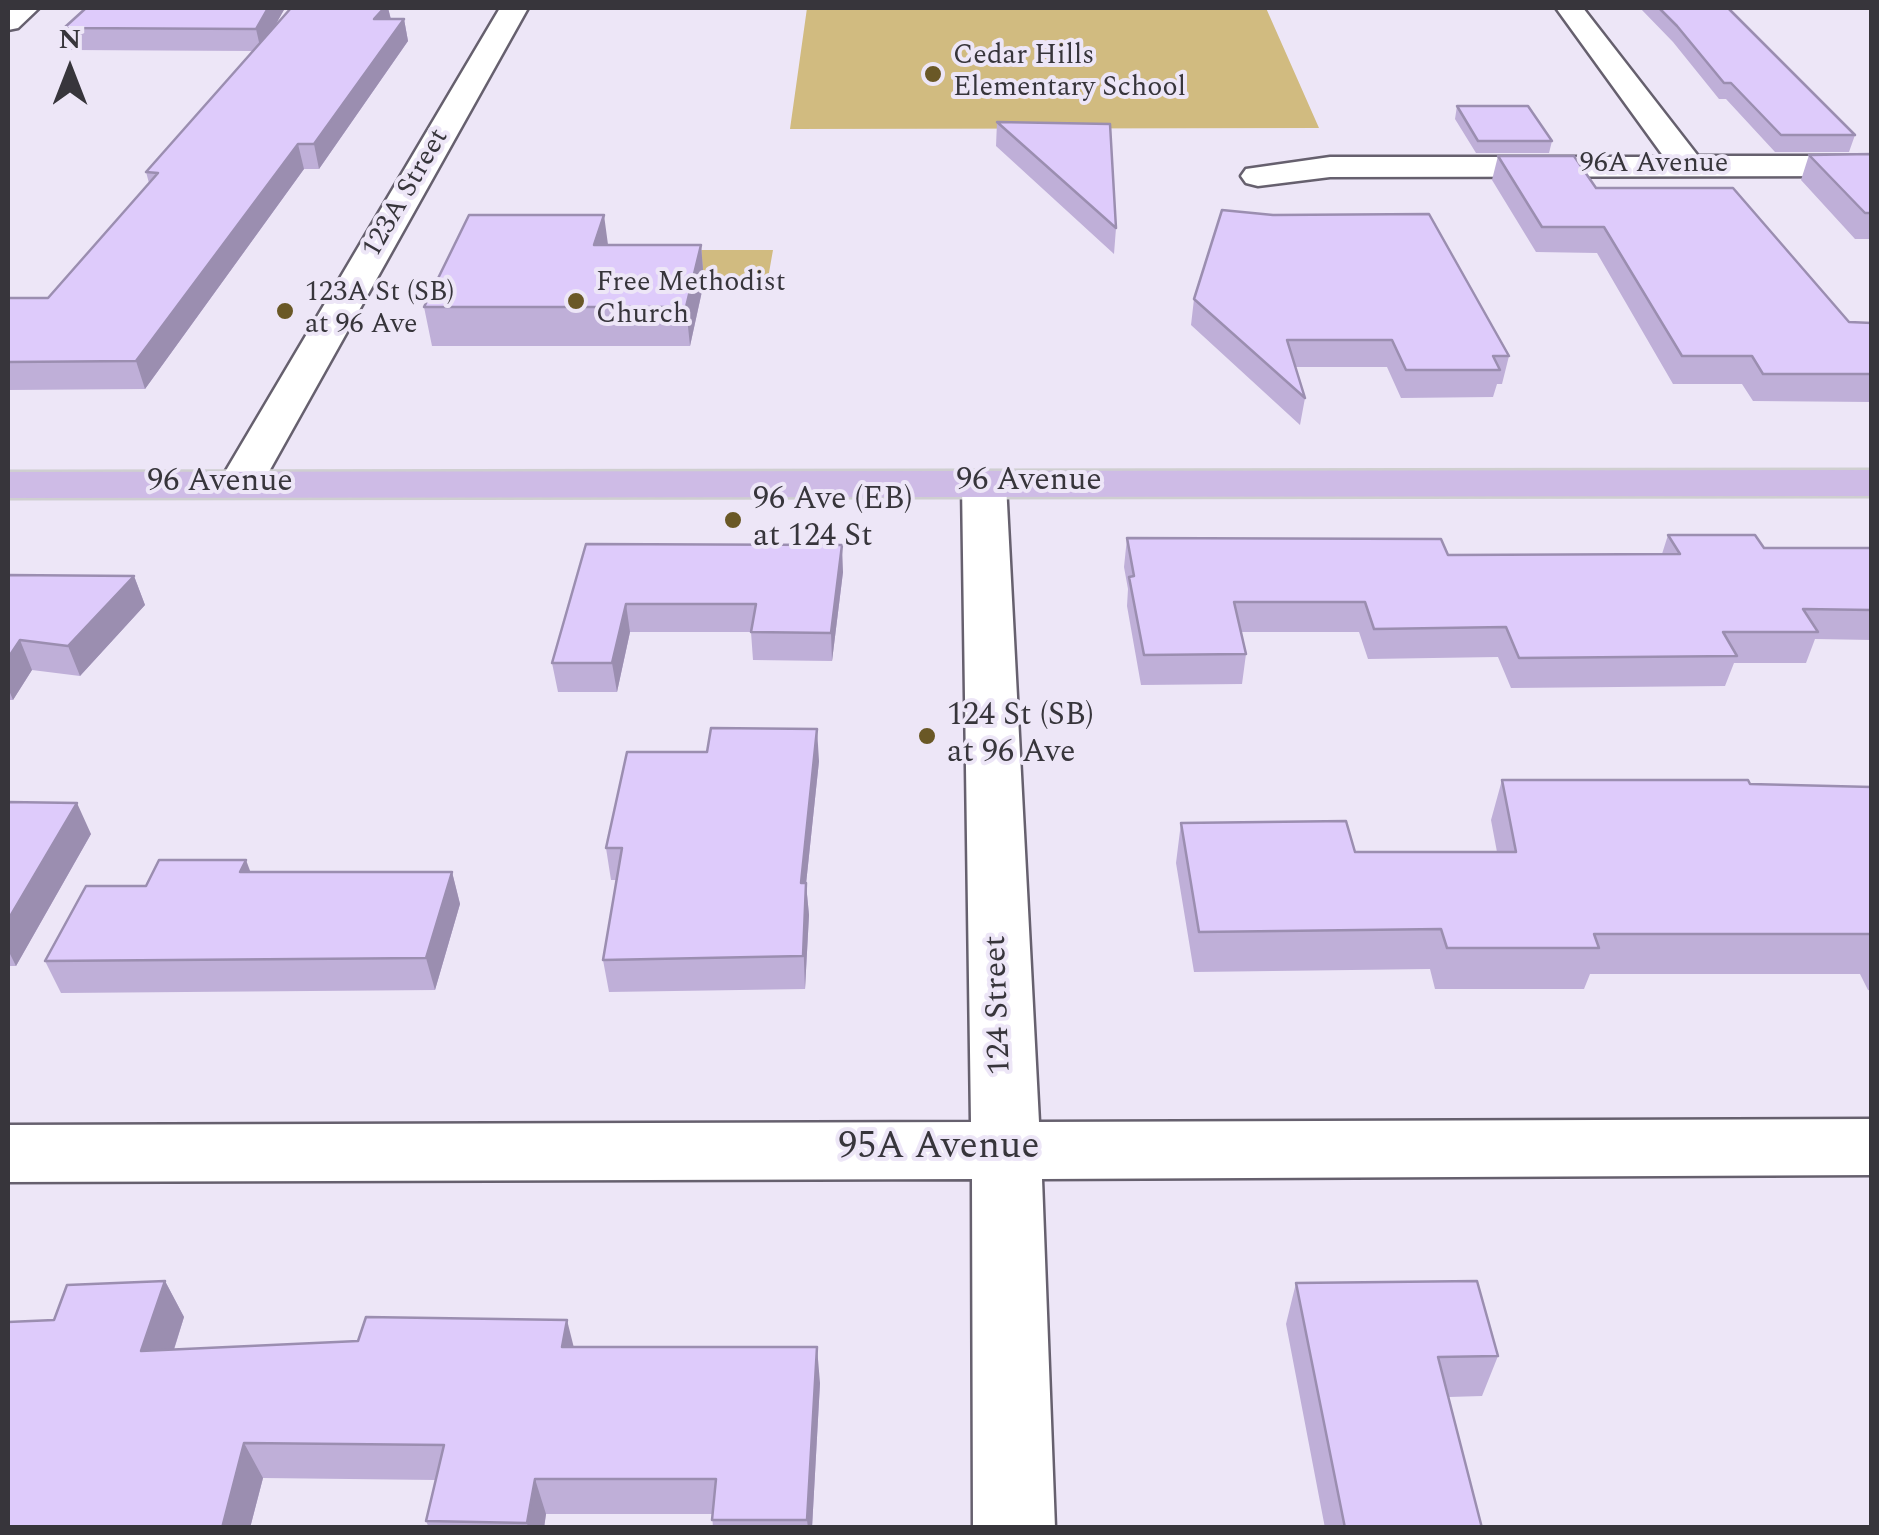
<!DOCTYPE html>
<html>
<head>
<meta charset="utf-8">
<style>
  body { margin:0 }
  #map { position:relative; width:1879px; height:1535px; overflow:hidden; background:#ede6f7; font-family:Spectral,serif }
  canvas { display:block }
  .frame { position:absolute; inset:0; border:10px solid #37353b; pointer-events:none }
  .north { position:absolute; left:20px; top:20px; width:100px; height:100px; -webkit-text-stroke:8px #ede6f7; paint-order:stroke; rotate:0deg; font-size:28px; font-weight:700; line-height:40px; text-align:center; color:#37353b }
  .north::after { content:''; display:block; margin:auto; width:35px; height:45px; background:#37353b; clip-path:polygon(50% 0,100% 100%,50% 72%,0 100%) }
</style>
</head>
<body>
<div id="map">
<canvas width="1879" height="1535"></canvas>
<div class="frame"></div>
<div class="north">N</div>
</div>
<script>
const ctx = document.querySelector('canvas').getContext('2d');
ctx.lineJoin = 'round';
function fillPath(path, color) { ctx.fillStyle = color; ctx.fill(path, 'evenodd'); }
function strokePath(path, color, width, dash) { ctx.strokeStyle = color; ctx.lineWidth = width; ctx.lineCap = dash ? 'butt' : 'round'; ctx.setLineDash(dash || []); ctx.stroke(path); }
function drawText(font, color, halo, rows, align = 'center') {
  ctx.font = font + ' Spectral,serif'; ctx.lineWidth = 8; ctx.setLineDash([]); ctx.textBaseline = 'middle'; ctx.strokeStyle = halo; ctx.fillStyle = color; for (const [text, x, y, turn = 0] of rows) {
    ctx.save(); ctx.translate(x, y); ctx.rotate((+turn || 0) * Math.PI / 180); ctx.textAlign = isNaN(turn) ? turn : align; if (halo) ctx.strokeText(text, 0, 0); ctx.fillText(text, 0, 0); ctx.restore();
  }
}
fillPath(new Path2D(`
  M807,8H1266L1319,128L790,129Z
  M618,250H773L767,284L607,283Z`), '#d1bb80');
const minor = new Path2D(`
  M9,8H39L18,28L8,30Z
  M500,8H528L262,484L256,493L240,497L224,493L218,484Z
  M1556,8H1583L1698,156H1872V176L1330,177L1258,186L1246,183L1241,176L1246,169L1330,157H1664Z
  M984,471L1000,475L1006,484L1039,1122L1872,1119V1175L1042,1179L1055,1528H973L972,1179L8,1182V1125L971,1122L962,484L968,475Z`);
const major = new Path2D(`
  M1872,470V496L8,498V472Z`);
strokePath(minor, '#66606e', 5);
strokePath(major, '#cfcfd0', 5);
fillPath(minor, '#fff');
fillPath(major, '#cebbe6');
fillPath(new Path2D(`
  M86,8H285L275,25L388,8L391,19H404L408,41L319,169H304L145,389L8,390V298H48L149,183L146,172L253,51L71,50L64,28Z
  M1640,8H1728L1855,135L1849,152H1775L1726,99H1719L1673,42Z
  M1457,106L1552,141L1549,153H1476L1455,119Z
  M997,122L1116,228L1114,254L996,146Z
  M1872,154V239H1855L1801,180L1809,155Z
  M1498,156L1596,188L1849,322L1872,323V402L1753,401L1742,384H1673L1597,253L1536,252L1492,180Z
  M608,245H701L704,282L690,346H432L424,307Z
  M1194,299L1509,356L1502,384H1497L1493,397L1401,398L1387,367H1295L1305,398L1300,425L1191,325Z
  M1668,535L1764,548H1872V640L1815,639L1806,663H1734L1725,686L1511,688L1498,657L1368,659L1359,632H1241L1246,654L1242,684L1141,685L1127,606L1128,589L1124,567L1127,538L1448,555L1662,554Z
  M586,544L843,572L832,661L753,660L751,632H630L617,692H558L552,663Z
  M8,575L134,576L145,605L80,676L32,670L13,700H8Z
  M707,752L819,761L806,884L809,915L805,989L609,992L603,960L616,880H611L606,848Z
  M1502,780L1872,787V991L1868,990L1860,974H1590L1584,989H1435L1430,969L1194,972L1176,863L1181,823L1355,852H1497L1491,820Z
  M8,802L91,834L16,966H8Z
  M251,872H452L460,904L435,990L61,993L45,961L146,886Z
  M165,1281L184,1317L174,1350L574,1347L820,1383L812,1528H713L712,1514H546L544,1528H429L426,1521L436,1480L263,1478L250,1528H8L54,1320Z
  M1296,1283L1498,1356L1482,1396L1449,1397L1482,1528H1325L1286,1324Z`), '#bfafd8');
fillPath(new Path2D(`
  M268,8H285L261,51L256,29Z
  M384,8H388L392,24L374,19Z
  M404,19L408,41L319,169L314,144Z
  M298,144L304,169L145,389L136,361Z
  M604,215L609,252L594,245Z
  M701,245L704,282L690,346L686,307Z
  M842,545L843,572L832,661L831,633Z
  M134,576L145,605L80,676L68,646Z
  M626,604L630,632L617,692L612,663Z
  M20,640L32,670L13,700L8,688V658Z
  M817,729L819,761L806,884L809,915L805,989L801,883Z
  M77,803L91,834L16,966L8,950V920Z
  M246,860L258,892L240,872Z
  M452,872L460,904L435,990L426,958Z
  M165,1281L184,1317L162,1387L141,1351Z
  M567,1320L576,1356L562,1347Z
  M817,1347L820,1383L812,1528H808L807,1520Z
  M244,1443L263,1478L250,1528H222Z
  M535,1479L546,1514L544,1528H528L527,1523Z`), '#9b8eb0');
const building = new Path2D(`
  M86,8H268L256,29L64,28Z
  M291,8H384L374,19H404L314,144H298L136,361L8,362V298H48L158,173L146,172Z
  M1659,8H1728L1855,135H1781L1731,83H1724L1677,26Z
  M1457,106H1528L1552,141H1478Z
  M997,122L1110,124L1116,228Z
  M1872,154V213H1865L1809,155Z
  M1498,156H1574L1596,188H1733L1849,322L1872,323V374H1763L1752,356H1682L1604,227H1542Z
  M1222,210L1273,215L1429,214L1509,356H1493L1500,370H1406L1392,340H1287L1305,398L1194,299Z
  M469,215H604L594,245H701L686,307H424Z
  M1668,535H1755L1764,548H1872V610L1803,609L1818,632H1723L1737,656L1519,658L1506,627L1374,629L1365,602H1234L1246,654L1144,655L1129,577L1134,576L1127,538L1441,539L1448,555L1680,554Z
  M586,544L842,545L831,633L751,632L756,604H626L612,663H552Z
  M8,575L134,576L68,646L20,640L8,658Z
  M711,728L817,729L801,883H806L803,956L603,960L622,848H606L627,752H707Z
  M1502,780H1748L1750,784L1872,787V934H1594L1599,948H1447L1441,929L1199,932L1181,823L1346,821L1355,852H1516Z
  M8,802L77,803L8,920Z
  M159,860H246L240,872H452L426,958L45,961L86,886H146Z
  M165,1281L141,1351L358,1341L366,1317L567,1320L562,1347H817L807,1520H712L716,1479H535L527,1523L426,1521L444,1445L244,1443L222,1528H8V1322L54,1320L67,1285Z
  M1477,1281L1498,1356L1438,1357L1482,1528H1345L1296,1283Z`);
fillPath(building, '#decbfb');
strokePath(building, '#9b8eb0', 2.5);
for (const [x, y, r, color] of [
  [933,74,10,"#6a5826"],
  [576,301,10,"#6a5826"],
  [285,311,10,"#6a5826"],
  [733,520,10,"#6a5826"],
  [927,736,10,"#6a5826"]
]) { const dot = new Path2D(); dot.arc(x, y, r, 0, 2 * Math.PI); ctx.fillStyle = color; ctx.fill(dot); strokePath(dot, '#ede6f7', 4); }
drawText('28px', '#37353b', '#ede6f7', [
  ["Cedar Hills",953,58],
  ["Elementary School",953,90],
  ["Free Methodist",596,285],
  ["Church",596,317],
  ["123A St (SB)",305,295],
  ["at 96 Ave",305,327]
], 'left');
drawText('28px', '#37353b', '#ede6f7', [
  ["96A Avenue",1654,166],
  ["123A Street",407,194,-60]
]);
drawText('32px', '#37353b', '#ede6f7', [
  ["96 Avenue",1029,483],
  ["96 Avenue",220,484],
  ["124 Street",1000,1005,-92]
]);
drawText('32px', '#37353b', '#ede6f7', [
  ["96 Ave (EB)",753,502],
  ["at 124 St",753,539],
  ["124 St (SB)",947,718],
  ["at 96 Ave",947,755]
], 'left');
drawText('38px', '#37353b', '#ede6f7', [
  ["95A Avenue",939,1150]
]);
</script>
</body>
</html>
